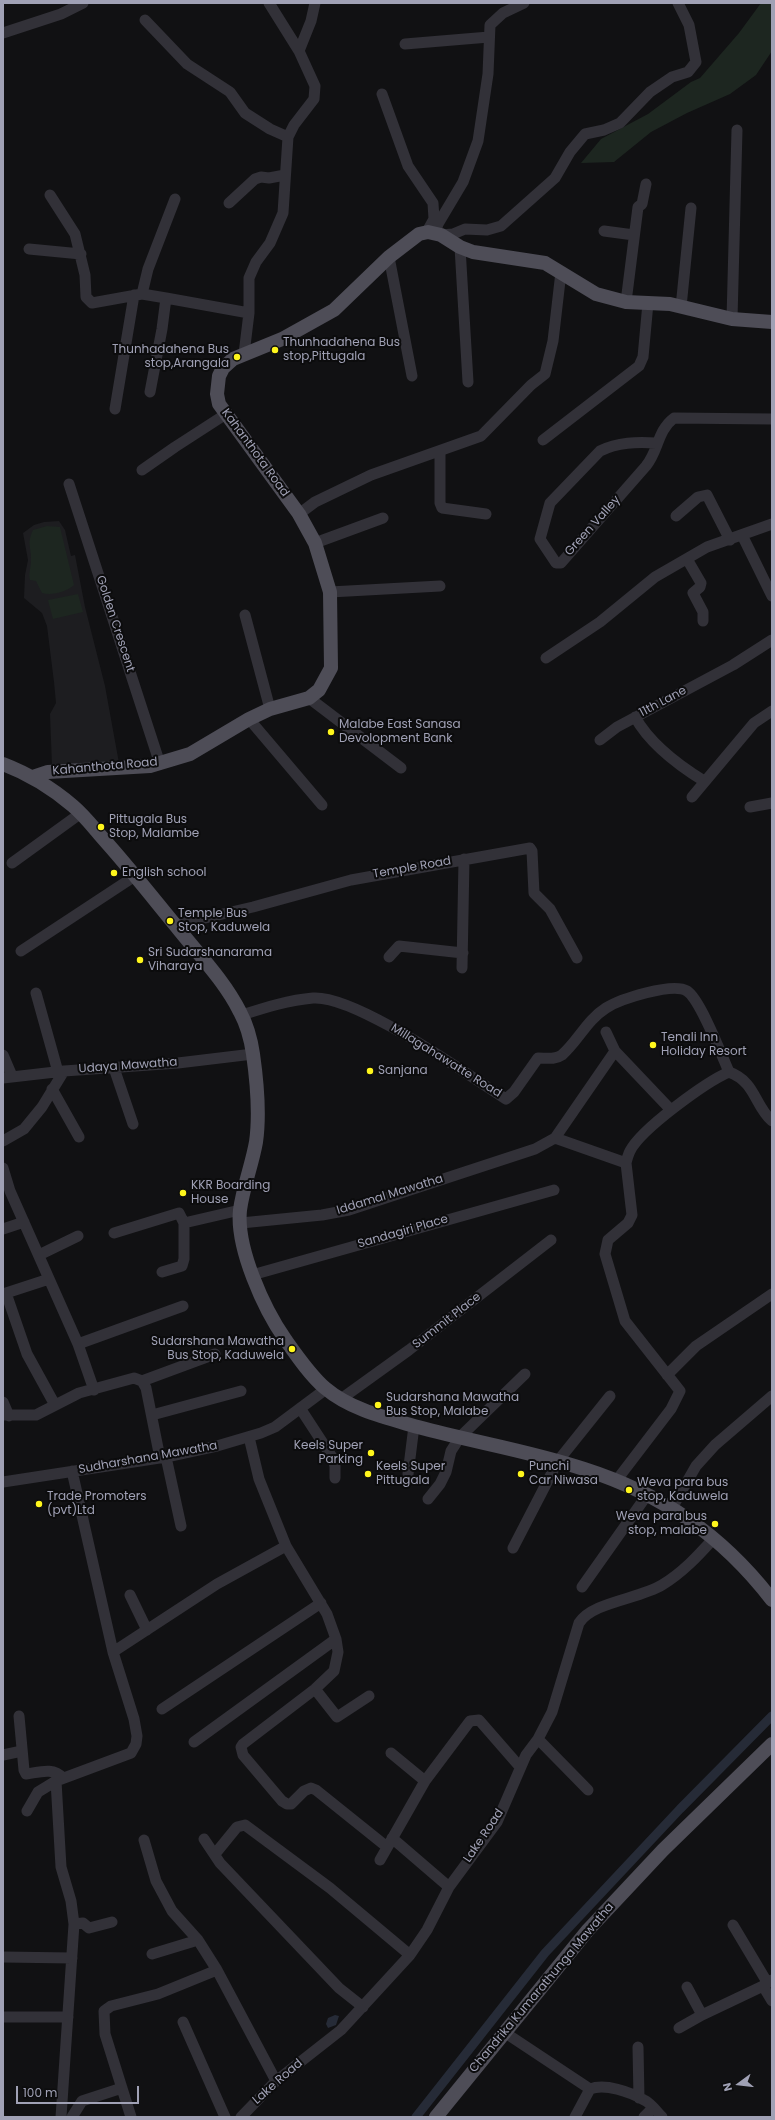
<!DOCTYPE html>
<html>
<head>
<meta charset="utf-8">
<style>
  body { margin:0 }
  #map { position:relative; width:775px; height:2120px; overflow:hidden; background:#111113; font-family:Poppins,sans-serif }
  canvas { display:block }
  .frame { position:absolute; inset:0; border:4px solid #a0a1b5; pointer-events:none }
  .north { position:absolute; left:719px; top:2064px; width:40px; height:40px; -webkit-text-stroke:3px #0c0c0d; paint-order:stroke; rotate:255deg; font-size:11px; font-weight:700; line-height:16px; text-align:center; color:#a0a1b5 }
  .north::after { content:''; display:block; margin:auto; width:14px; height:18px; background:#a0a1b5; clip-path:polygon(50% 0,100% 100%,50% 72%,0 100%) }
  .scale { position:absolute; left:16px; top:2086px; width:123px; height:18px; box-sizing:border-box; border:2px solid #a0a1b5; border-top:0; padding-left:5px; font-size:12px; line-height:14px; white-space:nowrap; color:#a0a1b5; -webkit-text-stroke:3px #0c0c0d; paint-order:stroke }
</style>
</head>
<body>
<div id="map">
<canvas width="775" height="2120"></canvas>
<div class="frame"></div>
<div class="north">N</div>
<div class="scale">100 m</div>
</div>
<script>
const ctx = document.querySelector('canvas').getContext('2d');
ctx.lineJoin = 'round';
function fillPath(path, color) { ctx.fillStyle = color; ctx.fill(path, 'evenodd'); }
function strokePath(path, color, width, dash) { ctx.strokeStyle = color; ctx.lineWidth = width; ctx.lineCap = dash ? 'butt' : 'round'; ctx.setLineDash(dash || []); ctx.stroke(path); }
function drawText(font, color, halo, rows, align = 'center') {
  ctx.font = font + ' Poppins,sans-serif'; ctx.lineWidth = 4; ctx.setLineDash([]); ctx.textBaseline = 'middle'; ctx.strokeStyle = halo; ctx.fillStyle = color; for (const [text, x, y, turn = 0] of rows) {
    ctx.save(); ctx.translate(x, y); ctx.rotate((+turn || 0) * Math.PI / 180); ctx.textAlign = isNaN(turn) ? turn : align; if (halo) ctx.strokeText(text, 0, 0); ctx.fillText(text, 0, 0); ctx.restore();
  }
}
fillPath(new Path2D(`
  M59,521L65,530L71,556L75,555L85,607L105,686L119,763L96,762L52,766L50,714L56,703L54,682L47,626L42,613L24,598L25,575L28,560L23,533L34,525L44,522Z`), '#1d1d20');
fillPath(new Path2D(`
  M761,3H772V51L756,75L730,94L687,113L651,132L614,162L581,163L601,139L648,114L691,82L700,78L739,33Z
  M47,526L60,527L74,585C66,592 52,596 42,593L36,581L30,580C28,573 31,568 31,561C32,548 26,544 33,530Z
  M78,594L83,612L53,619L48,600Z`), '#1d2620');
fillPath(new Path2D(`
  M335,2015L339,2016L336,2025L328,2028L326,2024L328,2018Z`), '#262b37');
strokePath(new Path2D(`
  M416,2117L545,1953L680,1809L772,1716`), '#262b37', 9);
strokePath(new Path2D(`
  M145,20L187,64L230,92L245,113L270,129L288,137
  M3,33L61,14L83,3
  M405,44L489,37
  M299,51L311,21L315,3
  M382,94L408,166L433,203L434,219L429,228
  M50,195L75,234L85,275L86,297L92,303L142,294L166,298
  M229,203L255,179L261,177L269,178L285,175
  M604,231L634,235
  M435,233L438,224L463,182L478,141L488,74L490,25L503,13L524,3
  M441,235L453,234L465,229L487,230L501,226L555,178L570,152L585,134L604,130L620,123L650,92L672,77L688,72L696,62L689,25L678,3
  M460,247L468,382
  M29,249L81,254
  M389,257L412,376
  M142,294L148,269L175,199
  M626,302L638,207L642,204L646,184
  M681,307L691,208
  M732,319L737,130
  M244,354L249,313V278L256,262L270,243L283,213L288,137L294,125L314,99L315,86L299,51L269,3
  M150,392L162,329L166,298L249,313
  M115,409L134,295
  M543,440L639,366L643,357L648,303
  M656,443C637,442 618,442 600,451L550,503L540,539L556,563H561L646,466C659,450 657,431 674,418L772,419
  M440,452V503L442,508L486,514
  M142,470L175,447L226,414
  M69,484L160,764
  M299,514L315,502L371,475L481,436L531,385L545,374L553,341L561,272
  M676,516L698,497L707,495L730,540
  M742,535L772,596
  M315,543L383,518
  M687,559L701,583L700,587L693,593L703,612V621
  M330,592L440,586
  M245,615L270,709
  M546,658L600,622L655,577L707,547L772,524
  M309,698L401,768
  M635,717C650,744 678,765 704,781
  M249,719L322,805
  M600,740L617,727L733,665L772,640
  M692,797L754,723L772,711
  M750,807L772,803
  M12,863L81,813
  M175,925L253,907L351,880L530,848L532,851L534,893L550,909L577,958
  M21,951L135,876
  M389,957L399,946L463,953
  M462,968L464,859
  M36,993L58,1072
  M242,1015C264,1008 289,1000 313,998C356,995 466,1074 506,1099L514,1092L538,1058C546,1058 555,1060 562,1055C578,1041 587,1020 606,1008C620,999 673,982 687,991C700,999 722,1056 729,1072
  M606,1032L615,1051L671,1110
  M3,1055L12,1076
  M114,1068L133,1124
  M3,1078L64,1071L178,1063L253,1054
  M52,1089L79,1137
  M555,1138L615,1051
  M3,1141L24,1129L42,1107L64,1071
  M3,1168L10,1191L78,1344L94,1390
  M241,1223L322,1215L349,1210L535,1149L555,1138L626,1163C627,1159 628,1155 630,1151C641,1129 706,1082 729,1072C756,1082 754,1105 772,1121
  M3,1229L24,1222
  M114,1233L179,1213L184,1223L240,1210
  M39,1255L78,1236
  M162,1272L182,1266L184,1259V1223
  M252,1275L554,1190
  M6,1293L27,1354L55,1405
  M3,1294L49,1279
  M78,1344L183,1306
  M667,1375L696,1346L772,1294
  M142,1381L146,1388L160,1458
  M341,1399L409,1350L551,1240
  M3,1402L9,1416
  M300,1408L332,1457L335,1466V1478
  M3,1415H36L79,1393L134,1378L142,1381L215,1354
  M152,1415L241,1391
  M249,1437L259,1479L286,1546L327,1614L336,1639L338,1652L334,1671L315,1689L243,1744L241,1747L243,1755L282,1801L287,1804H291L304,1791L311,1788L316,1790L387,1847
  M166,1457L181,1526
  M408,1474L414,1426
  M616,1481L671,1409L680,1391L625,1321L605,1254L608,1240L628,1223L632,1215L626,1163
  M3,1482L166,1457L217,1446L261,1433L275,1427L326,1389
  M428,1499L440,1484L446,1472L451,1451L460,1437L525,1374
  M672,1508L696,1466L715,1445L772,1396
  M513,1548L558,1461L610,1396
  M582,1587L647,1495
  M130,1595L147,1630
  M113,1652L217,1584L286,1546
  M315,1689L337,1717L369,1696
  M162,1709L321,1603
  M19,1716L24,1770L26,1774C40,1772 53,1767 63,1778
  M538,1739L588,1790
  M194,1742L336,1639
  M391,1753L425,1781
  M3,1755L22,1751
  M56,1781L61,1867L71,1901L74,1924L61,2117
  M27,1811L38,1792L56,1781L131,1753L136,1744L137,1736L134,1719L113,1652L72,1471
  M392,1838L449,1887
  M204,1839L220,1863L339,1988L363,2007
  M144,1840L156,1881L172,1911L198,1940L217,1970L276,2081
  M215,1854L237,1827L245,1825L330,1888L410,1955
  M380,1860L425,1781L470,1721L479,1720L520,1767
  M74,1924L83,1923L89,1928L112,1922
  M733,1925L767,1982
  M152,1954L198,1940
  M3,1957L72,1958
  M763,1986L772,2001
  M687,1987L702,2015
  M3,2017H68
  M183,2022L225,2117
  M679,2028L702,2015L763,1986L772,1980
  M504,2032L590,2089
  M638,2047L639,2098
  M72,2117L82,2101L122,2088
  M131,2117L105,2034L104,2011L111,2006L158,1994L217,1970
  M241,2117L276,2081L341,2030L410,1955L427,1930L449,1887L497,1822L526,1755L538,1739L552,1712L579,1623C592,1602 639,1599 662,1585C682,1573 698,1556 714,1538
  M575,2117L590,2089C605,2083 630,2092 644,2100C651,2103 657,2112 662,2117
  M644,2117L653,2108`), '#323138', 11);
strokePath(new Path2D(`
  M3,764C29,774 52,788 73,806C86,817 96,831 107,843C131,870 153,898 176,926C198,954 224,980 240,1012C247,1025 251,1040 253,1054C257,1082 260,1114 256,1142C252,1165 243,1187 240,1210C236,1248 264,1309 285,1339C297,1356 310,1375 325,1388C351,1410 387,1418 418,1427C473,1442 530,1451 584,1469C662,1494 722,1535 772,1600
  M33,777L48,772L150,766L190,754L249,719L270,709L309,698L319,690L331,668L330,592L315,543L299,514L219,404L217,394L219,376L223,368L233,359L282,339L334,310L389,257L419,234L428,232L441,235L460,247L473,252L545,263L596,294L626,302L670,304L732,319L772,322
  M436,2117L588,1930L663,1850L772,1744`), '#4e4d57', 14);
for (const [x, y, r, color] of [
  [275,350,4,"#fff61c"],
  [237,357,4,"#fff61c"],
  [331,732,4,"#fff61c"],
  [101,827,4,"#fff61c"],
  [114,873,4,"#fff61c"],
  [170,921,4,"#fff61c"],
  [140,960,4,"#fff61c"],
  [653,1045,4,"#fff61c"],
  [370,1071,4,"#fff61c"],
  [183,1193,4,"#fff61c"],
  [292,1349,4,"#fff61c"],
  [378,1405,4,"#fff61c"],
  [371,1453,4,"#fff61c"],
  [368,1474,4,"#fff61c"],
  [521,1474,4,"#fff61c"],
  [629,1490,4,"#fff61c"],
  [39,1504,4,"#fff61c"],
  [715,1524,4,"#fff61c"]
]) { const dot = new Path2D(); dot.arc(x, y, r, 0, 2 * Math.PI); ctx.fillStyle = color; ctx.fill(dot); strokePath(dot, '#0c0c0d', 1.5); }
drawText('12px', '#a0a1b5', '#0c0c0d', [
  ["Thunhadahena Bus",283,343],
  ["stop,Pittugala",283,357],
  ["Thunhadahena Bus",229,350,"right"],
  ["stop,Arangala",229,364,"right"],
  ["Malabe East Sanasa",339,725],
  ["Devolopment Bank",339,739],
  ["Pittugala Bus",109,820],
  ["Stop, Malambe",109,834],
  ["English school",122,873],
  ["Temple Bus",178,914],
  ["Stop, Kaduwela",178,928],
  ["Sri Sudarshanarama",148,953],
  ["Viharaya",148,967],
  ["Tenali Inn",661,1038],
  ["Holiday Resort",661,1052],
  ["Sanjana",378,1071],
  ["KKR Boarding",191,1186],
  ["House",191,1200],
  ["Sudarshana Mawatha",284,1342,"right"],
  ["Bus Stop, Kaduwela",284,1356,"right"],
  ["Sudarshana Mawatha",386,1398],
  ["Bus Stop, Malabe",386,1412],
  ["Keels Super",363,1446,"right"],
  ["Parking",363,1460,"right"],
  ["Keels Super",376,1467],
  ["Pittugala",376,1481],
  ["Punchi",529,1467],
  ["Car Niwasa",529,1481],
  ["Weva para bus",637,1483],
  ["stop, Kaduwela",637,1497],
  ["Trade Promoters",47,1497],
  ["(pvt)Ltd",47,1511],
  ["Weva para bus",707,1517,"right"],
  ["stop, malabe",707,1531,"right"]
], 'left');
drawText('12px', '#a0a1b5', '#0c0c0d', [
  ["Kahanthota Road",255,453,54],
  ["Green Valley",593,526,-48],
  ["Golden Crescent",115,624,72],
  ["11th Lane",663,702,-28],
  ["Kahanthota Road",105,767,-5],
  ["Temple Road",412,868,-10],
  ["Millagahawatte Road",446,1061,32],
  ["Udaya Mawatha",128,1066,-4],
  ["Iddamal Mawatha",390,1195,-17],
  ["Sandagiri Place",403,1232,-16],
  ["Summit Place",447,1321,-38],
  ["Sudharshana Mawatha",148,1458,-10],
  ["Lake Road",484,1836,-56],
  ["Chandrika Kumarathunga Mawatha",542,1988,-50],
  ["Lake Road",278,2082,-41]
]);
</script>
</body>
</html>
